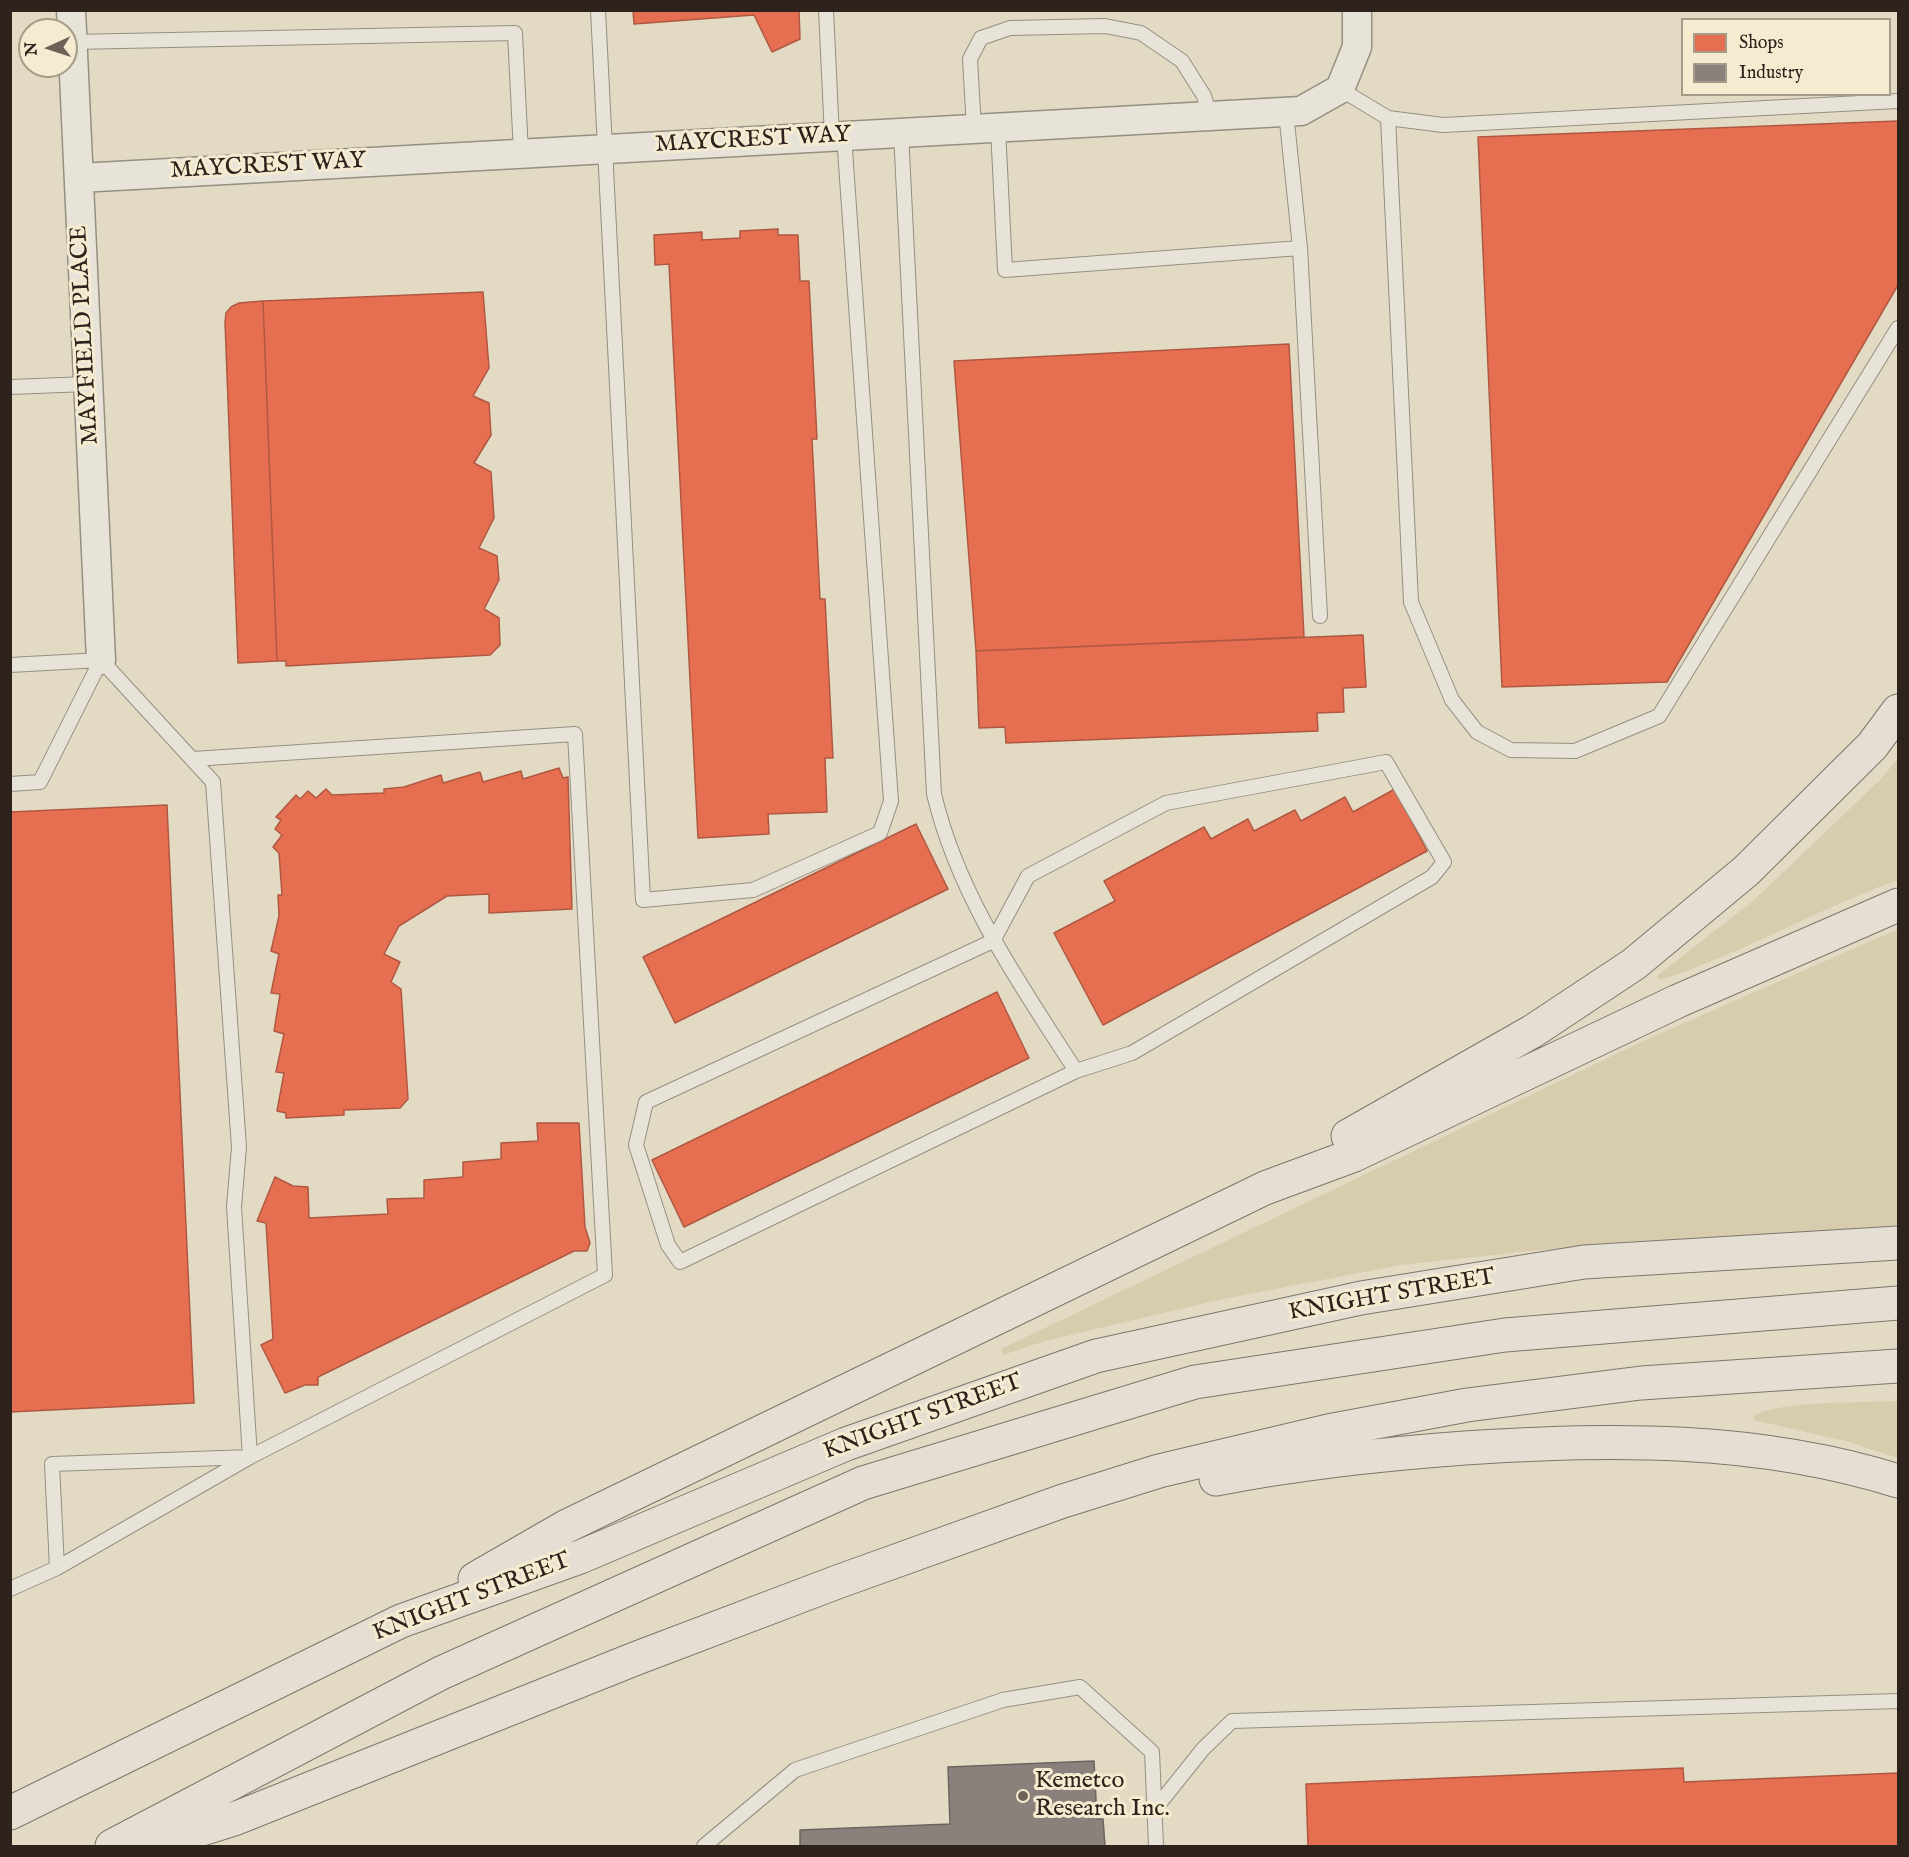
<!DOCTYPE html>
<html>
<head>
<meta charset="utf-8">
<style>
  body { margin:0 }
  #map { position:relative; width:1909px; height:1857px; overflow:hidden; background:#e3dac4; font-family:"IM FELL English",serif }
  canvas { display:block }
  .frame { position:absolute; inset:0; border:12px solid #2d221c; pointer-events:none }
  .legend { position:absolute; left:1681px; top:18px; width:210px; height:78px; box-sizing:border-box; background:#f5ebd0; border:2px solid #a59b88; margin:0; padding:8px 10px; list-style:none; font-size:18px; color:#2d221c }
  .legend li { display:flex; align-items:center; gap:12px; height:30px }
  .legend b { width:30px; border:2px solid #a59b88 }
  .north { position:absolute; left:18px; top:18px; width:60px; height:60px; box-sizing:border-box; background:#f5ebd0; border:2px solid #a59b88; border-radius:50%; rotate:267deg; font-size:16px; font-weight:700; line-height:24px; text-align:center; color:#2d221c }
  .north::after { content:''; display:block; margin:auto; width:21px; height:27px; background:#6d6257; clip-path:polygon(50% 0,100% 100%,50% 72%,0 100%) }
</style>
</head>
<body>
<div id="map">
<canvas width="1909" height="1857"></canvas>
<div class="frame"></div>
<ul class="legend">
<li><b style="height:16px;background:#e76f51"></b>Shops</li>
<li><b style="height:16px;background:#8a817c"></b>Industry</li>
</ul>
<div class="north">N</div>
</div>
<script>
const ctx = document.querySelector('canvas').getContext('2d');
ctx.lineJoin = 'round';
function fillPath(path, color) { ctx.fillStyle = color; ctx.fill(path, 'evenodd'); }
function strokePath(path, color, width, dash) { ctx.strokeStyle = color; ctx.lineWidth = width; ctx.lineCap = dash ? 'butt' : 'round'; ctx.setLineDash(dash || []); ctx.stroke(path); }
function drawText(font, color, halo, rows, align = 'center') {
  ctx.font = font + ' "IM FELL English",serif'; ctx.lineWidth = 6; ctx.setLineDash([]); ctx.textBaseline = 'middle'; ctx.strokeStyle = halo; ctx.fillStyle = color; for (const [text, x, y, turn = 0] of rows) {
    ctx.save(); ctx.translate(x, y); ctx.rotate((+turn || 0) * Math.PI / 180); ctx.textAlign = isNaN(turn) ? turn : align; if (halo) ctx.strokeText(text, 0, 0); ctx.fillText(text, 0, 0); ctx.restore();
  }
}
fillPath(new Path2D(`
  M1898,758V880C1817,909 1742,954 1660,980L1657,976L1753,901L1882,778Z
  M1898,929V1226L1606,1243L1401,1265L1223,1299L1045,1341L1003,1355L1001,1349L1641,1042Z
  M1898,1401V1458L1849,1442L1754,1420V1416C1778,1400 1867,1403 1898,1401Z`), '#d8ccaf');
const shops = new Path2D(`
  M633,10H799L800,39L772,52L754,15L634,24Z
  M1898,121V285L1667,682L1502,687L1478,137Z
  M778,229V235H798L800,281H809L817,439H812L820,599H825L833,758H825L827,812L768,814L769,834L698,838L669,264L655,265L654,235L702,232V240L740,238V231Z
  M483,292L489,368L473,396L489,403L491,435L474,463L491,472L494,518L479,548L497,556L499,580L484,609L499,618L500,645L490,655L286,666V661H277L263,301Z
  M263,301L277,661L238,663L225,322L226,313L231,307L239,303Z
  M1289,344L1304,637L976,651L954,361Z
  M1363,635L1366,687L1343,688L1344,712L1317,713L1318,731L1006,743L1005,727L979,728L976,651Z
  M559,768L563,778L568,777L572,909L489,913V894L447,896L399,926L384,954L400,962L391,982L401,989L408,1099L400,1108L344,1110V1115L286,1118V1113L277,1111L284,1073L276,1072L284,1034L274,1031L280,994L271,993L279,954L271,951L279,916L278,895H282L279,853L273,847L282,835L275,829L281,820L276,817L296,795L300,799L308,791L316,798L326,789L332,795L384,793V789L404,787L441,775L443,783L480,772L483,782L521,771L523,779Z
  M1395,789L1427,851L1103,1025L1054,933L1115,901L1104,881L1204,827L1211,839L1248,819L1254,831L1295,810L1301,821L1345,797L1353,812Z
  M167,805L194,1403L10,1412V812Z
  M916,824L948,889L675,1023L643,957Z
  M997,992L1029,1058L684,1227L652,1160Z
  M537,1123H579L585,1227L590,1243L587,1251H574L318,1377V1385H305L285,1393L261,1345L273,1339L266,1223L257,1221L275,1177L293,1186L308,1187L309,1218L388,1214L387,1199L424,1198V1180L463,1177V1162L501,1159V1143L538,1141Z
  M1683,1768L1684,1782L1898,1773V1846H1308L1306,1784Z`);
fillPath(shops, '#e76f51');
strokePath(shops, '#af5841', 1.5);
const industry = new Path2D(`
  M1094,1761L1097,1819H1103L1105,1846H800V1830L950,1824L948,1767Z`);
fillPath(industry, '#8a817c');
strokePath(industry, '#6e645f', 1.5);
const service = new Path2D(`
  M598,10L643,900L753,890L880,833L891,801L844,136
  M826,10L832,137
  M72,42L515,33L521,153
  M1340,89L1388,118L1443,125L1898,101
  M1286,112L1300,248L1320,616
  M1388,118L1411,602L1452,700L1477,732L1511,750L1575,751L1659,716L1898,328
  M998,128L1005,270L1300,248
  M974,129L970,59L981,38L1010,28L1105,26L1141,33L1182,61L1204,96L1210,116
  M901,133L934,794C958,896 1020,984 1076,1071L680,1262L668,1245L636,1145L646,1102L993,941L1028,876L1166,803L1386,762L1444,862L1432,877L1132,1053L1076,1071
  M10,387L88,384
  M101,660L213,782L239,1147L234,1207L250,1457L605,1275L575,734L193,759
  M10,665L101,660
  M10,784L40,782L101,660
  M250,1457L57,1568L52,1464Z
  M10,1589L57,1568
  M1155,1809L1203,1749L1232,1721L1898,1701
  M704,1846L795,1770L1003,1700L1080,1687L1152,1752L1156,1846`);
const minor = new Path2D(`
  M71,10L101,660
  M79,178L1301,111L1340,89L1357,47V10`);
const motorway = new Path2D(`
  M1348,1136L1533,1031L1634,964L1746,871L1872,746L1898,711
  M1216,1479C1298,1463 1382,1454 1465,1448C1610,1438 1758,1437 1898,1481
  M475,1579L567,1526L1265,1188L1354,1155L1678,1001L1898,905
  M10,1813L401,1621L580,1557L846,1444L1096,1356L1361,1298L1584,1262L1898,1243
  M112,1846L441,1673L863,1483L1195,1382L1505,1335L1898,1303
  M147,1846L234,1819L637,1658L840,1581L1063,1501L1159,1471L1328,1431L1467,1405L1641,1383L1898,1366`);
strokePath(service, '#958f82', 16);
strokePath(minor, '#958f82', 31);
strokePath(motorway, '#7c766b', 35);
strokePath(service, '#e8e3d8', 14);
strokePath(minor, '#e8e3d8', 28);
strokePath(motorway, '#e4dfd2', 33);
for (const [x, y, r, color] of [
  [1023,1796,6,"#6d6257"]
]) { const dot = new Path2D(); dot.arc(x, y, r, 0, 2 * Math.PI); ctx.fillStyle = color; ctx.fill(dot); strokePath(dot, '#f5ebd0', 2); }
drawText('24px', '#2d221c', '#f5ebd0', [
  ["MAYCREST WAY",753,141,-3],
  ["MAYCREST WAY",268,167,-3],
  ["MAYFIELD PLACE",86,335,-93],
  ["KNIGHT STREET",1392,1296,-10],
  ["KNIGHT STREET",923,1418,-20],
  ["KNIGHT STREET",472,1598,-21]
]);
drawText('24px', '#2d221c', '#f5ebd0', [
  ["Kemetco",1035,1782],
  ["Research Inc.",1035,1810]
], 'left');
</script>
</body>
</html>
